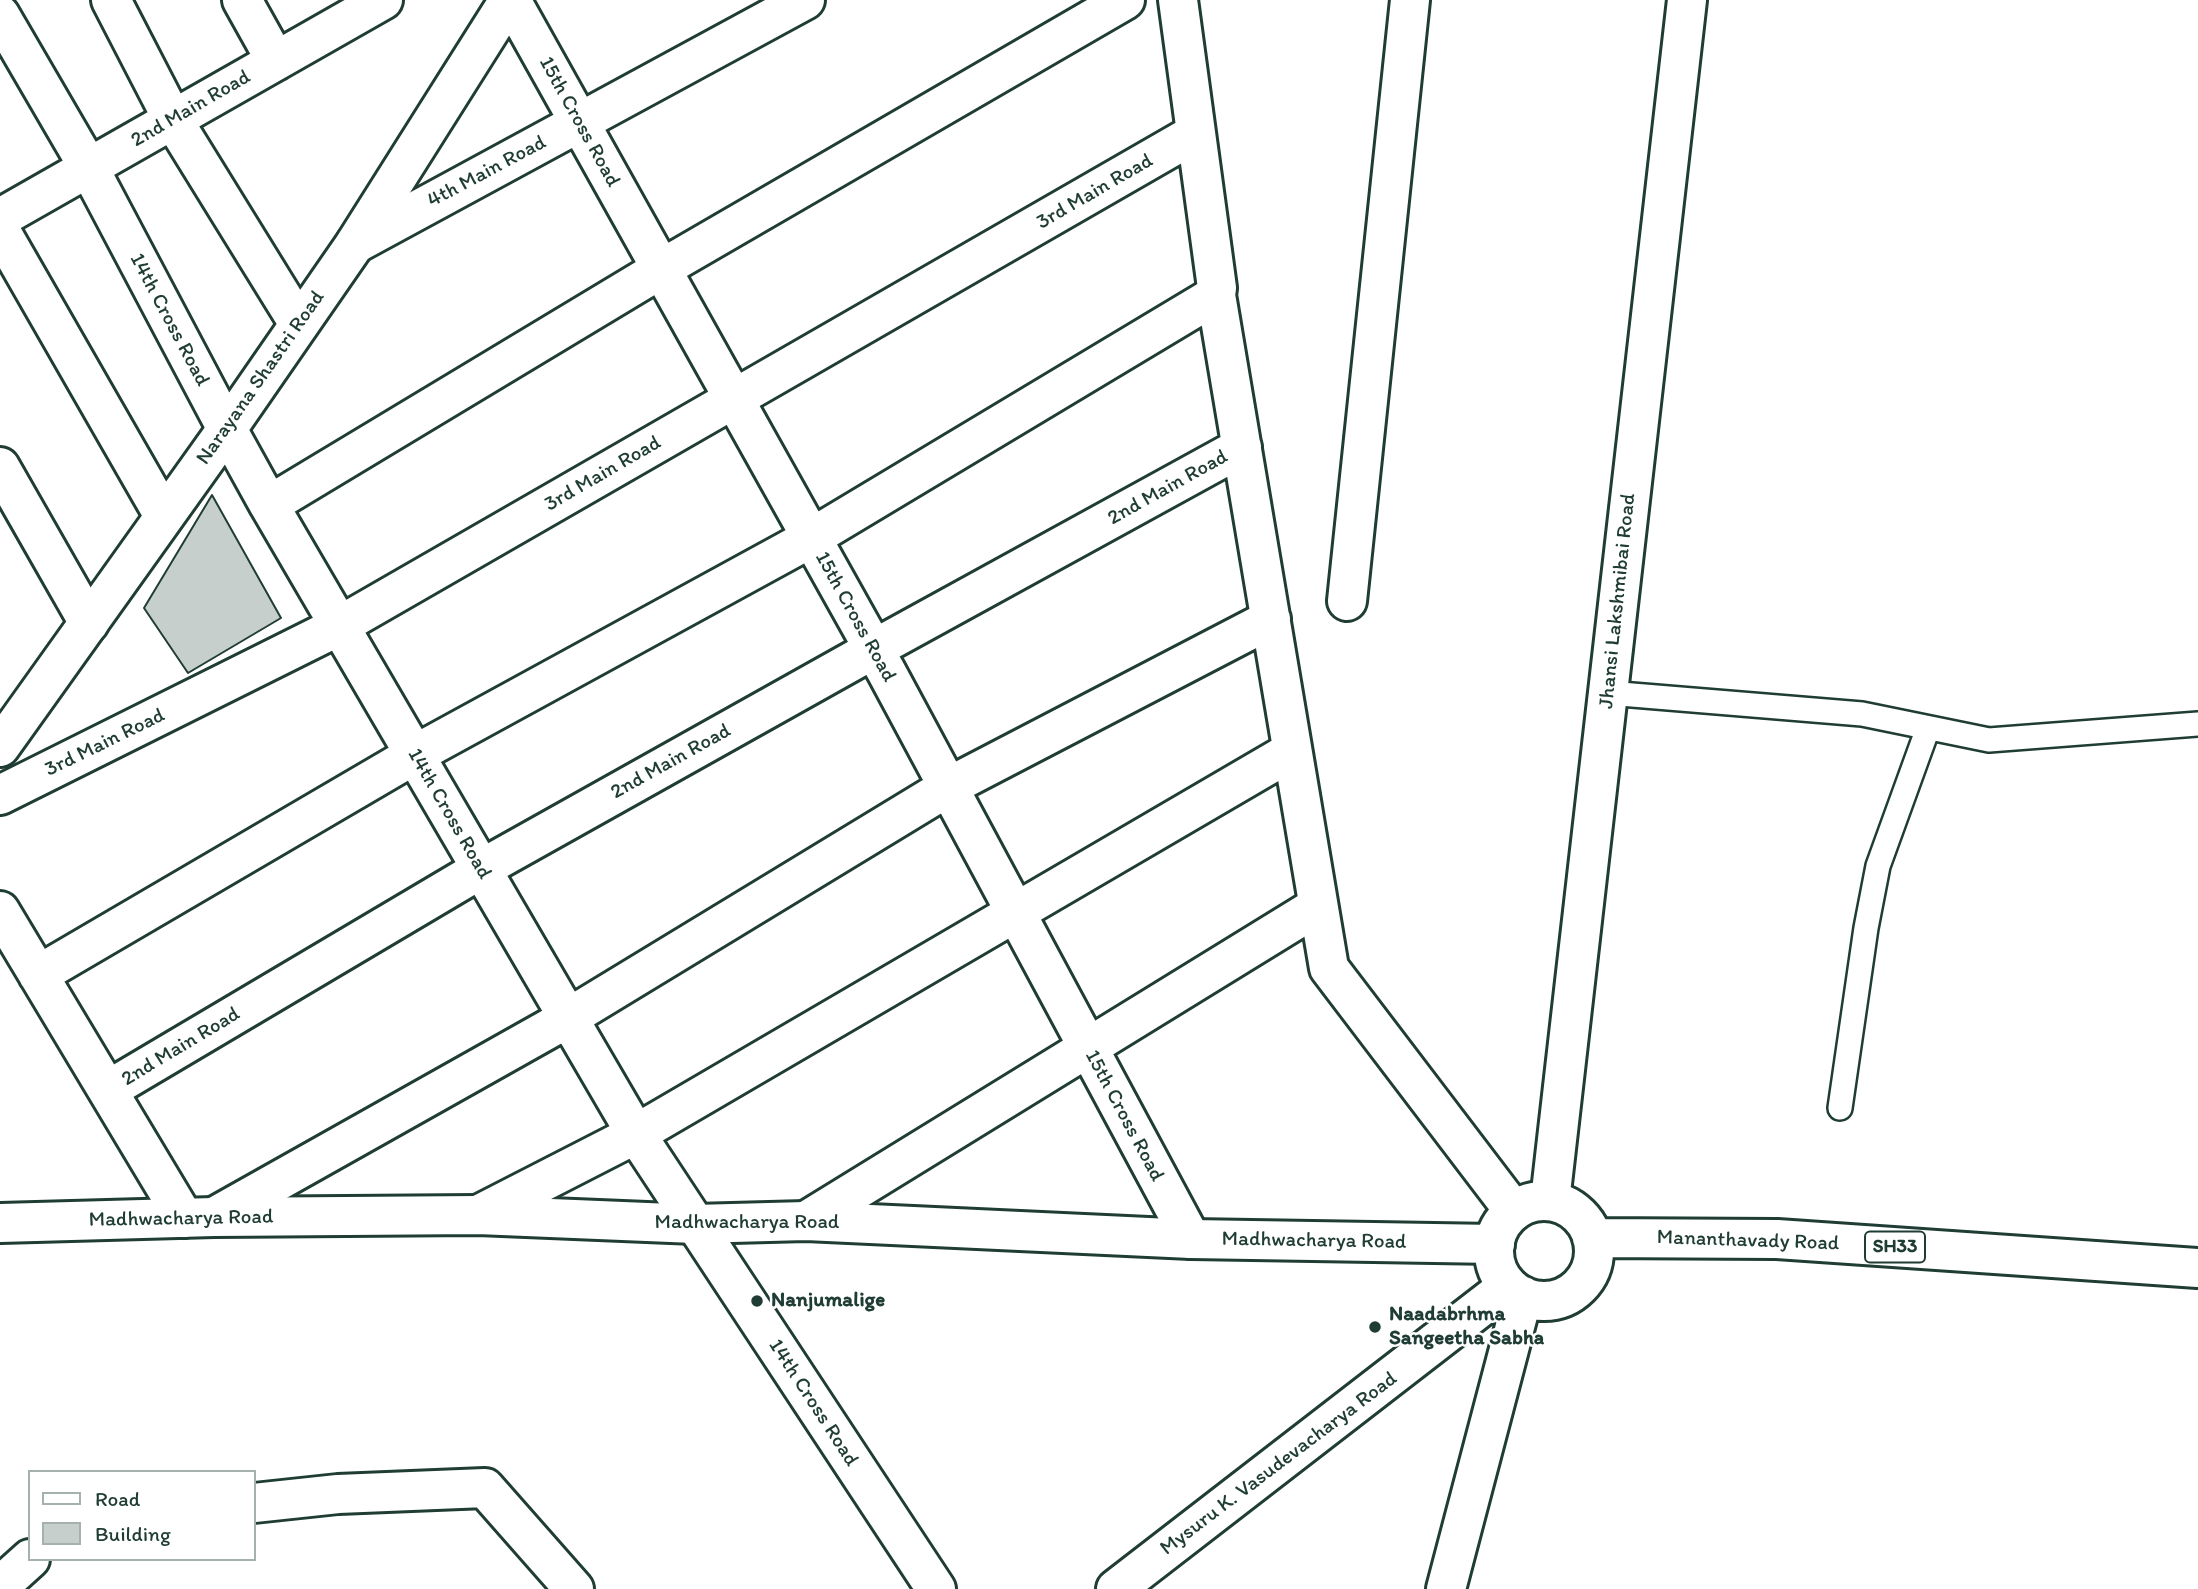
<!DOCTYPE html>
<html>
<head>
<meta charset="utf-8">
<style>
  body { margin:0 }
  #map { position:relative; width:2198px; height:1589px; overflow:hidden; background:#fff; font-family:Itim,sans-serif }
  canvas { display:block }
  .legend { position:absolute; left:28px; top:1470px; width:228px; height:91px; box-sizing:border-box; background:#fff; border:2px solid #a5b1ae; margin:0; padding:9px 12px; list-style:none; font-size:21px; color:#1f3d34 }
  .legend li { display:flex; align-items:center; gap:14px; height:35px }
  .legend b { width:35px; border:2px solid #a5b1ae }
</style>
</head>
<body>
<div id="map">
<canvas width="2198" height="1589"></canvas>
<ul class="legend">
<li><b style="height:9px;background:#fff"></b>Road</li>
<li><b style="height:19px;background:#c7cfcc"></b>Building</li>
</ul>
</div>
<script>
const ctx = document.querySelector('canvas').getContext('2d');
ctx.lineJoin = 'round';
function fillPath(path, color) { ctx.fillStyle = color; ctx.fill(path, 'evenodd'); }
function strokePath(path, color, width, dash) { ctx.strokeStyle = color; ctx.lineWidth = width; ctx.lineCap = dash ? 'butt' : 'round'; ctx.setLineDash(dash || []); ctx.stroke(path); }
function drawText(font, color, halo, rows, align = 'center') {
  ctx.font = font + ' Itim,sans-serif'; ctx.lineWidth = 5; ctx.setLineDash([]); ctx.textBaseline = 'middle'; ctx.strokeStyle = halo; ctx.fillStyle = color; for (const [text, x, y, turn = 0] of rows) {
    ctx.save(); ctx.translate(x, y); ctx.rotate((+turn || 0) * Math.PI / 180); ctx.textAlign = isNaN(turn) ? turn : align; if (halo) ctx.strokeText(text, 0, 0); ctx.fillText(text, 0, 0); ctx.restore();
  }
}
const building = new Path2D(`
  M212,495L281,618L188,673L144,608Z`);
fillPath(building, '#c7cfcc');
strokePath(building, '#1f3d34', 2);
const service = new Path2D(`
  M1608,693L1862,714L1989,740L2198,724
  M1840,1108L1866,928L1878,866L1928,728`);
const minor = new Path2D(`
  M111,0L173,120L299,324
  M242,0L276,61
  M511,0L886,671L1191,1239
  M1178,0L1217,288L1216,295L1329,968L1514,1211
  M0,15L89,168L227,429L269,505L636,1134L936,1589
  M0,218L383,0
  M0,230L164,516
  M355,244L805,0
  M0,467L89,623
  M269,505L661,269L1125,0
  M1347,601L1410,0
  M0,795L339,626L1196,133
  M0,911L184,1218
  M38,975L414,755L811,538L1216,295
  M108,1090L481,869L874,649L1242,447
  M478,1215L636,1134L1292,751
  M214,1217L568,1018L948,787L1271,619
  M806,1221L1318,906
  M254,1503L338,1494L485,1488L574,1589
  M0,1586L30,1559
  M1116,1589L1508,1286`);
const tertiary = new Path2D(`
  M0,747L227,429L355,244L509,0
  M0,1223L214,1217L478,1215L695,1224L806,1221L1191,1239L1495,1244`);
const secondary = new Path2D(`
  M1550,1201L1687,0`);
const primary = new Path2D(`
  M1494 1251a50 50 0 1 1 100 0a50 50 0 1 1-100 0Z
  M1592,1238L1777,1239L2198,1268
  M1446,1589L1523,1296`);
strokePath(service, '#1f3d34', 28);
strokePath(minor, '#1f3d34', 44);
strokePath(tertiary, '#1f3d34', 44);
strokePath(secondary, '#1f3d34', 44);
strokePath(primary, '#1f3d34', 44);
strokePath(service, '#fff', 23);
strokePath(minor, '#fff', 38);
strokePath(tertiary, '#fff', 38);
strokePath(secondary, '#fff', 38);
strokePath(primary, '#fff', 38);
for (const [x, y, r, color] of [
  [757,1301,7,"#1f3d34"],
  [1375,1327,7,"#1f3d34"]
]) { const dot = new Path2D(); dot.arc(x, y, r, 0, 2 * Math.PI); ctx.fillStyle = color; ctx.fill(dot); strokePath(dot, '#fff', 2.5); }
for (const [x, y, w] of [
  [1895,1247,60]
]) { const box = new Path2D(); box.roundRect(x - w / 2, y - 15.5, w, 31, 5); ctx.fillStyle = '#fff'; ctx.fill(box); strokePath(box, '#1f3d34', 2); }
drawText('bold 19px', '#1f3d34', null, [
  ["SH33",1895,1247]
]);
drawText('21px', '#1f3d34', '#fff', [
  ["2nd Main Road",191,109,-30],
  ["15th Cross Road",579,122,61],
  ["4th Main Road",487,172,-28],
  ["3rd Main Road",1095,192,-30],
  ["14th Cross Road",169,320,62],
  ["Narayana Shastri Road",261,378,-55],
  ["3rd Main Road",603,474,-30],
  ["2nd Main Road",1168,488,-29],
  ["Jhansi Lakshmibai Road",1618,601,-84],
  ["15th Cross Road",855,617,61],
  ["3rd Main Road",105,743,-26],
  ["2nd Main Road",671,762,-29],
  ["14th Cross Road",449,814,60],
  ["2nd Main Road",181,1047,-31],
  ["15th Cross Road",1124,1116,62],
  ["Madhwacharya Road",181,1219,-1],
  ["Madhwacharya Road",747,1223],
  ["Madhwacharya Road",1314,1241,1],
  ["Mananthavady Road",1748,1241,2],
  ["14th Cross Road",813,1403,57],
  ["Mysuru K. Vasudevacharya Road",1279,1464,-37]
]);
drawText('bold 21px', '#1f3d34', '#fff', [
  ["Nanjumalige",771,1301],
  ["Naadabrhma",1389,1315],
  ["Sangeetha Sabha",1389,1339]
], 'left');
</script>
</body>
</html>
